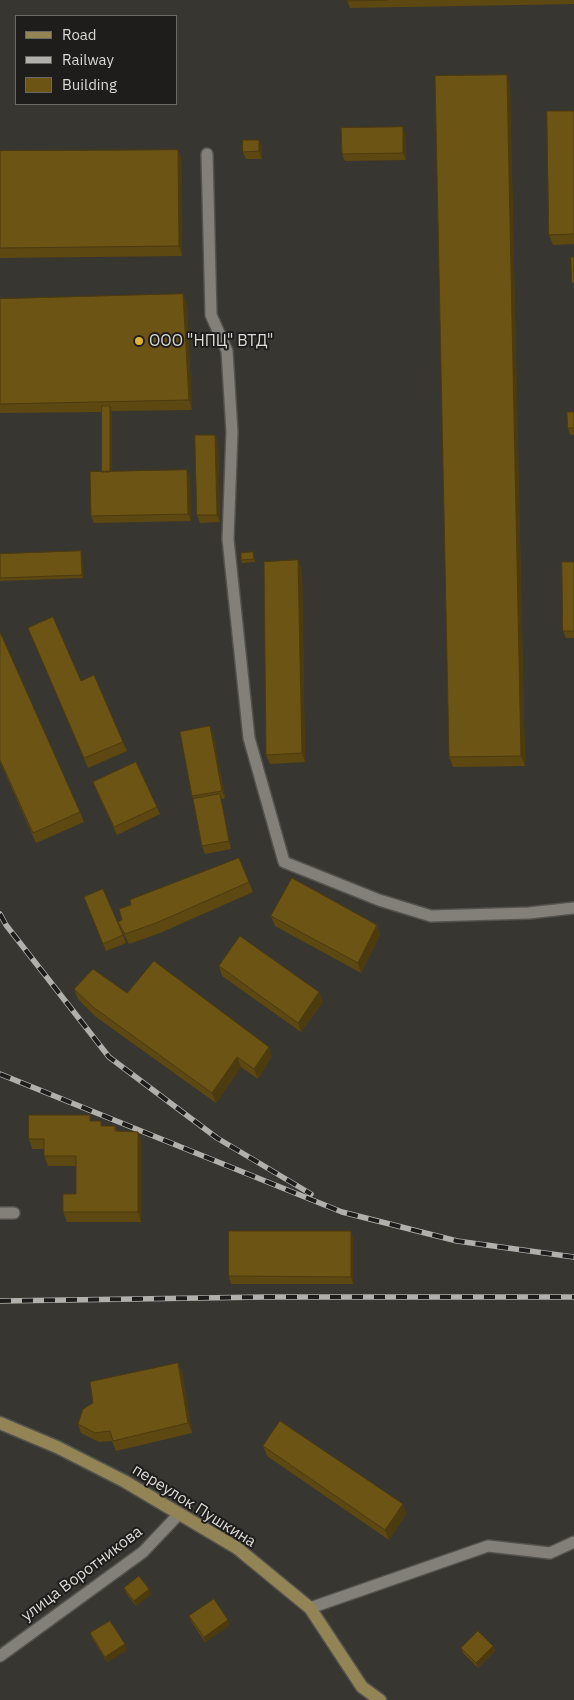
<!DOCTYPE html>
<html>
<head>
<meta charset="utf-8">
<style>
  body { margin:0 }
  #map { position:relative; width:574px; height:1700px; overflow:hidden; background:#383630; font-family:"IBM Plex Sans",sans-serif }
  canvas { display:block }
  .legend { position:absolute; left:15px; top:15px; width:162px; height:90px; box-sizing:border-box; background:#1f1d1b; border:1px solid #6a6966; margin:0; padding:6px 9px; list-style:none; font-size:15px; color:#dbdad6 }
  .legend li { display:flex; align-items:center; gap:10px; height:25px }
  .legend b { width:25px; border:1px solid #6a6966 }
</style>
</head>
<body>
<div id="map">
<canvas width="574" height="1700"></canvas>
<ul class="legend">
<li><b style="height:6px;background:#928455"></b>Road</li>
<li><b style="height:6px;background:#b1b0ab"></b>Railway</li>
<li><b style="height:14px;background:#6c5415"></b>Building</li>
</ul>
</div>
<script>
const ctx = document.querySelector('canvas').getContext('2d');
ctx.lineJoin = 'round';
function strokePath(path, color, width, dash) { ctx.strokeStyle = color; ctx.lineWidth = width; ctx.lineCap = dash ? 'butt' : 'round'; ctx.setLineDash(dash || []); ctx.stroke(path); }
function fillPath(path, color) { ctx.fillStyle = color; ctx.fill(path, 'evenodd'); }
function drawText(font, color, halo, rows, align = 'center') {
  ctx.font = font + ' "IBM Plex Sans",sans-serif'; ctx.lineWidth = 4; ctx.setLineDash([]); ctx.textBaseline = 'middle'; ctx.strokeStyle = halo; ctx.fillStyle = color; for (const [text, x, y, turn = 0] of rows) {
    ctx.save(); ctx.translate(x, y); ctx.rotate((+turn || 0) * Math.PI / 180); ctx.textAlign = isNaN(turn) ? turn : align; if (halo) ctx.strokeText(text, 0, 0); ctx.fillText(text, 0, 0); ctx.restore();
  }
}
const street = new Path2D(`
  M207,154L211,315L227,351L232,432L228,539L249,738L284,862L379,900L431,916L529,913L574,908
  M0,1213H14
  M310,1608L488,1546L550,1553L574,1542
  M0,1656L143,1552L179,1514`);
const secondary = new Path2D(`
  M0,1423L57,1447L124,1481L237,1548L310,1608L362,1687L380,1700`);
strokePath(street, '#54524d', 14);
strokePath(secondary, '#54524d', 15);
strokePath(street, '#828079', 11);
strokePath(secondary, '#928455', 12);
const rail = new Path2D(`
  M0,914L6,925L109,1057L217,1138L311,1194
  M0,1074L342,1212L457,1241L574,1257
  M0,1301L266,1297H574`);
strokePath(rail, '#b1b0ab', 5.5);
strokePath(rail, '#1f1d1b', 4, [11]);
fillPath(new Path2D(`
  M347,0H574V4L350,8Z
  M507,75L510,85L525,766L453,767L449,757Z
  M574,111V244L553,245L549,235Z
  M405,134L406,160L345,161L342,154Z
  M262,147V159H246L243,152Z
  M0,151L182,159V256L0,258Z
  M183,294L187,304L192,410L112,411V472L187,470L190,478L191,521L94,523L91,516L102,472V412L0,413V299Z
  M574,412V435H570L568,428Z
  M215,435L218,442L220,522L200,523L197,515Z
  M253,552L255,562L242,563L241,560Z
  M0,554H82L83,578L0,581Z
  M574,562V638H566L563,631Z
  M302,569L305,762L270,764L266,755Z
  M28,628L81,681L123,742L127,751L88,768Z
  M0,632L80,812L84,822L36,843L0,762Z
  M213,734L225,798L221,799L231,849L205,854L202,846L194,803L192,796Z
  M93,782L157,807L160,814L117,835L96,790Z
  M249,882L253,892L160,933L129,944L122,931L118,922Z
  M84,897L123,935L126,943L106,951Z
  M271,916L377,925L380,935L361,973L275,926Z
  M219,966L319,992L323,1002L301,1032L222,976Z
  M74,989L127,993L272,1056L258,1079L241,1067L216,1103L96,1017L78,999Z
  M92,1121L103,1126H115L117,1131L138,1132L141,1141V1222H67L63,1212L76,1194V1166H48L44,1156V1149H32L29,1139Z
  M351,1231L353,1239V1284H231L229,1276Z
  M178,1363L182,1372L192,1433L116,1451L112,1441L99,1442L81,1433L78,1424Z
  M263,1446L403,1504L406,1514L389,1540L267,1456Z
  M124,1588L149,1589L151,1594L136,1606L126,1593Z
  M189,1616L230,1625L205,1642L191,1621Z
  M90,1633L127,1650L107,1662L92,1638Z
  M493,1646L495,1651L478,1668L463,1653L461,1648Z`), '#5d4812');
fillPath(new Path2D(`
  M507,75L510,85L525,766L521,756Z
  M403,127L405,134L406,160L403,153Z
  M259,140L262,147V159L259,151Z
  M178,150L182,159V256L179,246Z
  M183,294L187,304L192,410L189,400Z
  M110,406L112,411V479L110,474Z
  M215,435L218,442L220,522L217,515Z
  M187,470L190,478L191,521L188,514Z
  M81,551L82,554L83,578L82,575Z
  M298,560L302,569L305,762L302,753Z
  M210,726L213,734L225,798L222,791Z
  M220,794L222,802L231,849L229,841Z
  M377,925L380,935L361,973L358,963Z
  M319,992L323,1002L301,1032L298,1023Z
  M269,1047L272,1056L258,1079L254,1069Z
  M237,1057L241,1067L216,1103L212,1093Z
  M138,1132L141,1141V1222L138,1212Z
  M351,1231L353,1239V1284L351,1277Z
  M178,1363L182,1372L192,1433L188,1423Z
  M403,1504L406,1514L389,1540L385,1530Z
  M149,1589L151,1594L136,1606L134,1601Z
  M228,1620L230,1625L205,1642L204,1637Z
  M125,1644L127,1650L107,1662L105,1657Z
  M493,1646L495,1651L478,1668L476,1663Z`), '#4c3b0f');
const building = new Path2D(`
  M347,0H388L347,1Z
  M507,75L521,756L449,757L435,76Z
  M547,111H574V234L549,235Z
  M403,127V153L342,154L341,128Z
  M243,140H259V151L243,152Z
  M178,150L179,246L0,248V151Z
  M571,257H574V283H572Z
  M183,294L189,400L0,404V299Z
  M102,406H110V472H102Z
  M567,412H574V428H568Z
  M195,435H215L217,515H197Z
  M187,470L188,514L91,516L90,472Z
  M81,551L82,575L0,578V554Z
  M253,552L254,559L241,560V553Z
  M298,560L302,753L266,755L264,562Z
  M562,562H574V631H563Z
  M53,617L81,681L94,675L123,742L84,758L28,628Z
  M0,632L80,812L33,833L0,760Z
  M210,726L222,791L192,796L180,732Z
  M136,762L157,807L114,827L93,782Z
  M220,794L229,841L202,846L193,799Z
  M239,858L249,882L156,923L125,934L118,922L122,920L119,909L131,905L130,900Z
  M292,878L377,925L358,963L271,916Z
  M103,889L123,935L103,944L84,897Z
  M240,936L319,992L298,1023L219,966Z
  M154,961L269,1047L254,1069L237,1057L212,1093L93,1007L74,989L93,969L127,993Z
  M29,1115H90V1121H101V1126H115V1131L138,1132V1212H63V1194H76V1156H44V1139H29Z
  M229,1231H351V1277L229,1276Z
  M178,1363L188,1423L113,1441L110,1431L95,1433L78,1424L83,1409L93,1403L90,1382Z
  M280,1421L403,1504L385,1530L263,1446Z
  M139,1576L149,1589L134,1601L124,1588Z
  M214,1599L228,1620L204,1637L189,1616Z
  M110,1621L125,1644L105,1657L90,1633Z
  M478,1631L493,1646L476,1663L461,1648Z`);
fillPath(building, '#6c5415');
strokePath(building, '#4c3b0f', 1);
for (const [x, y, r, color] of [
  [139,341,5,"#dfb033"]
]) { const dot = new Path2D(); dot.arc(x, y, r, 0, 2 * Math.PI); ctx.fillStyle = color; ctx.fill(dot); strokePath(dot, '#1f1d1b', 2); }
drawText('16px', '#dbdad6', '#1f1d1b', [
  ["ООО \"НПЦ\" ВТД\"",149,341]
], 'left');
drawText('16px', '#dbdad6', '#1f1d1b', [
  ["переулок Пушкина",194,1506,32],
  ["улица Воротникова",82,1574,-37]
]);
</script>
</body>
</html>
